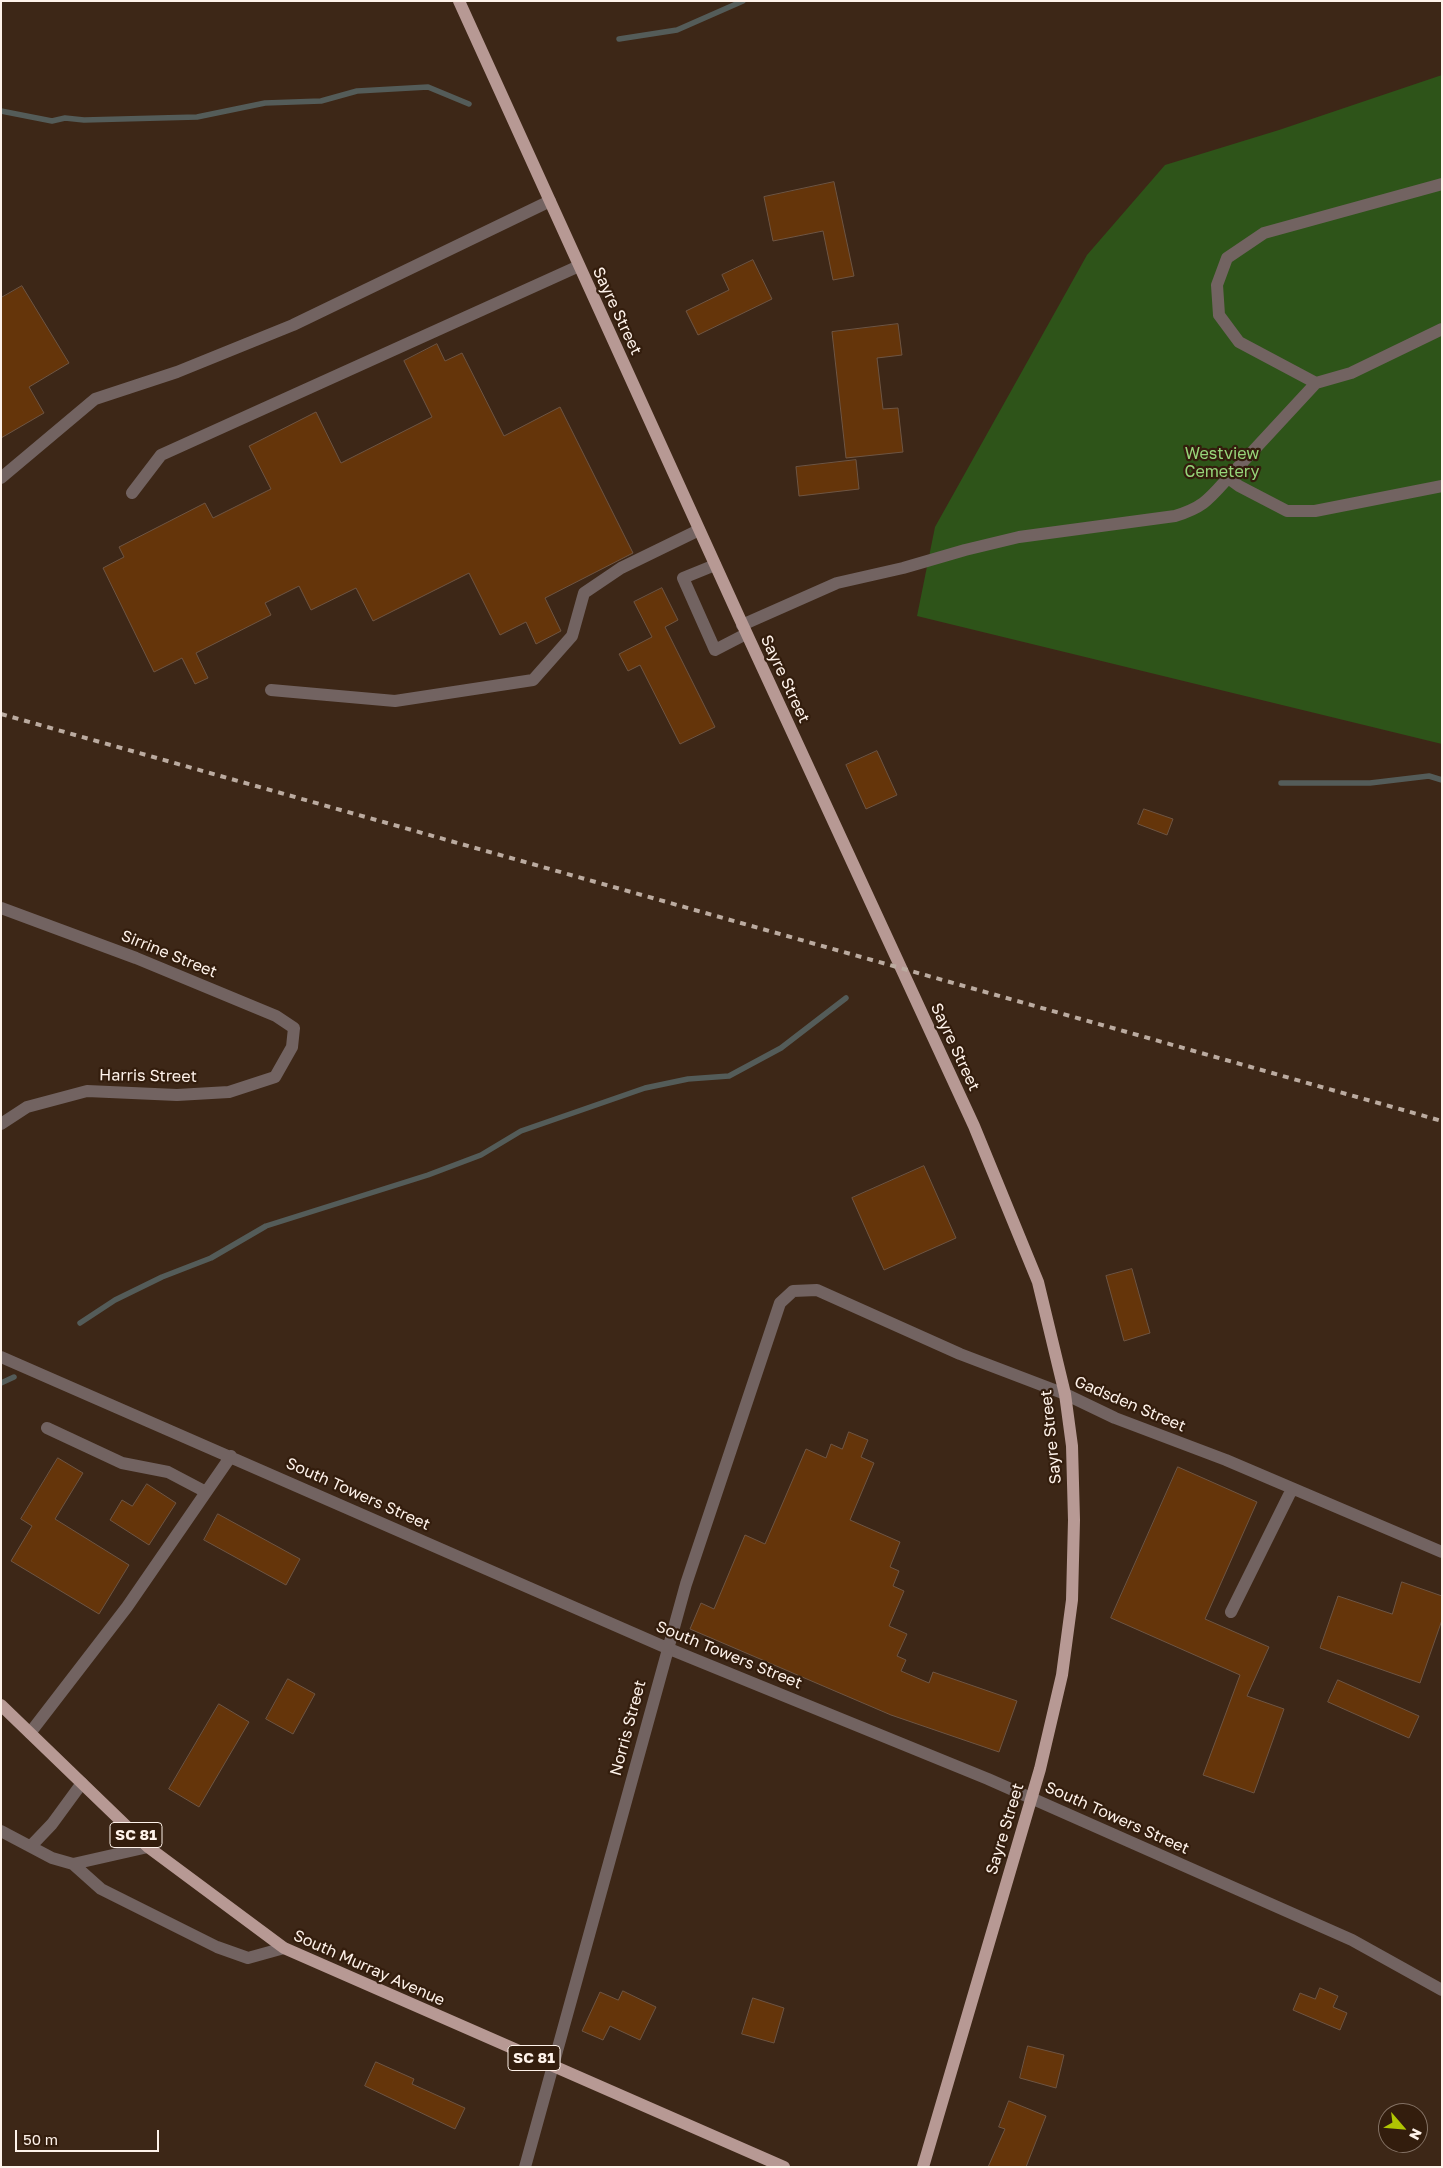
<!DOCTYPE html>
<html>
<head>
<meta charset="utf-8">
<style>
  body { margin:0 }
  #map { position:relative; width:1443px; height:2168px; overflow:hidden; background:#3d2717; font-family:"Golos Text",sans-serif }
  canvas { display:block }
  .frame { position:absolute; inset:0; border:2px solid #fef2ea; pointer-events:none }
  .north { position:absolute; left:1378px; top:2103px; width:50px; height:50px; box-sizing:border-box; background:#331d0d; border:1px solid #847265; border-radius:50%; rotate:117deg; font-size:14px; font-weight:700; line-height:20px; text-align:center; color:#fef2ea }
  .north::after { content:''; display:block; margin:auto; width:18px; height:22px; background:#afc503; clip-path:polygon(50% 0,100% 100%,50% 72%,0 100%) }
  .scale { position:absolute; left:15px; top:2130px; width:144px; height:22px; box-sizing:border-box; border:2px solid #fef2ea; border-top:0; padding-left:6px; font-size:15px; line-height:18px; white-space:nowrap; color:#fef2ea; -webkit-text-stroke:4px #331d0d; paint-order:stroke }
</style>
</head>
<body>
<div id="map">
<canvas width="1443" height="2168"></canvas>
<div class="frame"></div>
<div class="north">N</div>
<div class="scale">50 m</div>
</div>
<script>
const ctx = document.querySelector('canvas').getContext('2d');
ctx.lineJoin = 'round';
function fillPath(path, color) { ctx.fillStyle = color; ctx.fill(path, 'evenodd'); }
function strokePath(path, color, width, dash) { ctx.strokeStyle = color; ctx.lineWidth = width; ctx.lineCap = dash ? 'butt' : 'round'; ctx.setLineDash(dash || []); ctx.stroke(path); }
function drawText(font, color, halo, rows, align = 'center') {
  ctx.font = font + ' "Golos Text",sans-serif'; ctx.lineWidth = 4.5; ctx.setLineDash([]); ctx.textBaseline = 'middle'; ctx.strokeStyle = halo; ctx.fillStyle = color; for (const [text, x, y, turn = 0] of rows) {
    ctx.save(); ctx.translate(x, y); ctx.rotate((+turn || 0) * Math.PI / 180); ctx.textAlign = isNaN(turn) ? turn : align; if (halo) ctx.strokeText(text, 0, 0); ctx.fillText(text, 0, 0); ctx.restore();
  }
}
fillPath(new Path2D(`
  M1442,75V744L917,616L935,527L1087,255L1165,165L1279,130Z`), '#2e5419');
strokePath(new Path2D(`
  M619,39L677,30L743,1
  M1,111L52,121L65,118L84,120L197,117L265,103L321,101L357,91L428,87L469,104
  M1281,783H1370L1429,776L1442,780
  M80,1323L115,1300L162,1277L211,1258L266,1226L428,1175L481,1155L521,1131L645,1088L688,1079L729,1076L781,1048L846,998
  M1,1383L14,1377`), '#545c59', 5.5);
const building = new Path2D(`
  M834,182L854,276L833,280L823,231L773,241L764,197Z
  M753,260L772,299L698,335L686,311L729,290L722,275Z
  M22,286L69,363L29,387L44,413L1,438V298Z
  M898,324L902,355L877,358L883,409L898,408L903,452L846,458L832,332Z
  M437,344L445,361L462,353L504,436L560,407L633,553L545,598L561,631L536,644L526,622L500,635L469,573L373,621L356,588L311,610L299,586L265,603L271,615L196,653L208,678L195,684L182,658L154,672L103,568L124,557L119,547L205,503L213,518L271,489L249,446L316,412L341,463L432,417L404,361Z
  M856,460L859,489L799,496L796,467Z
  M662,588L678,620L665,627L715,727L680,744L640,665L628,671L619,654L652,637L634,602Z
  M877,751L897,795L866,809L846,765Z
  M1144,809L1173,819L1167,835L1138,824Z
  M924,1166L956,1238L884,1270L852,1198Z
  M1132,1269L1150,1333L1124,1341L1106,1276Z
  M849,1432L868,1440L861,1457L874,1463L850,1520L900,1542L890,1567L899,1571L893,1586L904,1591L889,1626L907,1634L897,1656L906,1660L901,1671L929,1683L933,1672L1017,1701L999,1752L891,1715L690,1629L701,1603L714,1609L745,1535L765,1544L806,1449L826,1458L831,1444L842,1449Z
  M58,1458L83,1473L55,1519L129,1565L99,1614L11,1561L32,1526L21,1519Z
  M1178,1467L1257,1502L1205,1619L1269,1647L1247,1696L1284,1709L1254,1793L1203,1775L1240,1675L1111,1618Z
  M147,1484L176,1503L149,1545L110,1520L122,1500L132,1506Z
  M218,1514L300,1559L286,1585L204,1540Z
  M1402,1582L1442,1596V1620L1420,1683L1320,1648L1338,1596L1392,1614Z
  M288,1679L315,1694L293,1734L266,1719Z
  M1338,1680L1419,1716L1409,1738L1328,1702Z
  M219,1704L249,1722L199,1807L169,1789Z
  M1320,1988L1338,1996L1333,2007L1347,2013L1340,2030L1293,2010L1300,1993L1315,1999Z
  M623,1991L656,2007L640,2040L610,2026L603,2040L582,2031L600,1992L618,2000Z
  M753,1998L784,2008L774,2043L742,2034Z
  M1028,2046L1064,2055L1056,2088L1020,2078Z
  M376,2062L414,2079L412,2084L465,2108L455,2129L365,2086Z
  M1009,2101L1046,2116L1026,2167H988L1005,2129L999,2127Z`);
fillPath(building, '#65350a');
strokePath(building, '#6e5543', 1);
strokePath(new Path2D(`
  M1316,383L1239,342L1219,315L1217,285L1227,258L1264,233L1442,184
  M1,478L95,399L177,372L293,325L550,201
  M1228,478L1316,383L1351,373L1442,329
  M132,493L161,455L579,266
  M715,565L683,578L715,650L746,634
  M742,625L837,583L903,568L965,550L1019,537L1175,516C1204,507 1209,499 1228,478L1239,486L1287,511H1315L1442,486
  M271,690L395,701L533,680L572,636L584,593L621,568L699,530
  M1,908L136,958L276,1016L294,1028L292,1047L275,1077L229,1092L177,1095L87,1091L27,1107L1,1124
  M1,1357L667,1648L988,1779L1352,1940L1442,1990
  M47,1428L122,1463L168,1472L206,1492
  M1231,1612L1292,1489
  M30,1733L127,1607L231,1456
  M1,1831L52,1858L73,1864L148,1847
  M31,1846L52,1824L82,1783
  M73,1864L101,1889L217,1947L248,1958L284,1948
  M525,2167L686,1584L780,1303L793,1291L817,1290L960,1354L1065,1394L1115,1418L1226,1460L1442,1552`), '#726361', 12);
strokePath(new Path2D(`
  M459,1L739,617L974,1126L1038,1282L1065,1394L1072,1446L1074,1520L1072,1600L1062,1675L1040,1769L923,2167
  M1,1705L148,1847L284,1948L784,2167`), '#b79994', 12);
strokePath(new Path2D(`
  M1,714L1442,1121`), '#bbaba0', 4, [6, 6]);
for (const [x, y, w] of [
  [136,1835,52],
  [534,2058,52]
]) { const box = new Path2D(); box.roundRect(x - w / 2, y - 12.5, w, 25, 4); ctx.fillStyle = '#331d0d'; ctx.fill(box); strokePath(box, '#fef2ea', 1); }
drawText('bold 15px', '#fef2ea', null, [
  ["SC 81",136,1835],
  ["SC 81",534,2058]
]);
drawText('16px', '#fef2ea', '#331d0d', [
  ["Sayre Street",617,311,65],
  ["Sayre Street",785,679,65],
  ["Sirrine Street",169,954,22],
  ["Sayre Street",955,1047,65],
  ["Harris Street",148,1076,1],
  ["Gadsden Street",1130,1404,23],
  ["Sayre Street",1051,1437,-96],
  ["South Towers Street",358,1494,24],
  ["South Towers Street",729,1655,22],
  ["Norris Street",628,1728,-75],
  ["South Towers Street",1117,1818,24],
  ["Sayre Street",1005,1829,-73],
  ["South Murray Avenue",369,1968,24]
]);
drawText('16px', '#97d67a', '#331d0d', [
  ["Westview",1222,454],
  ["Cemetery",1222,472]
]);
</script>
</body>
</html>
